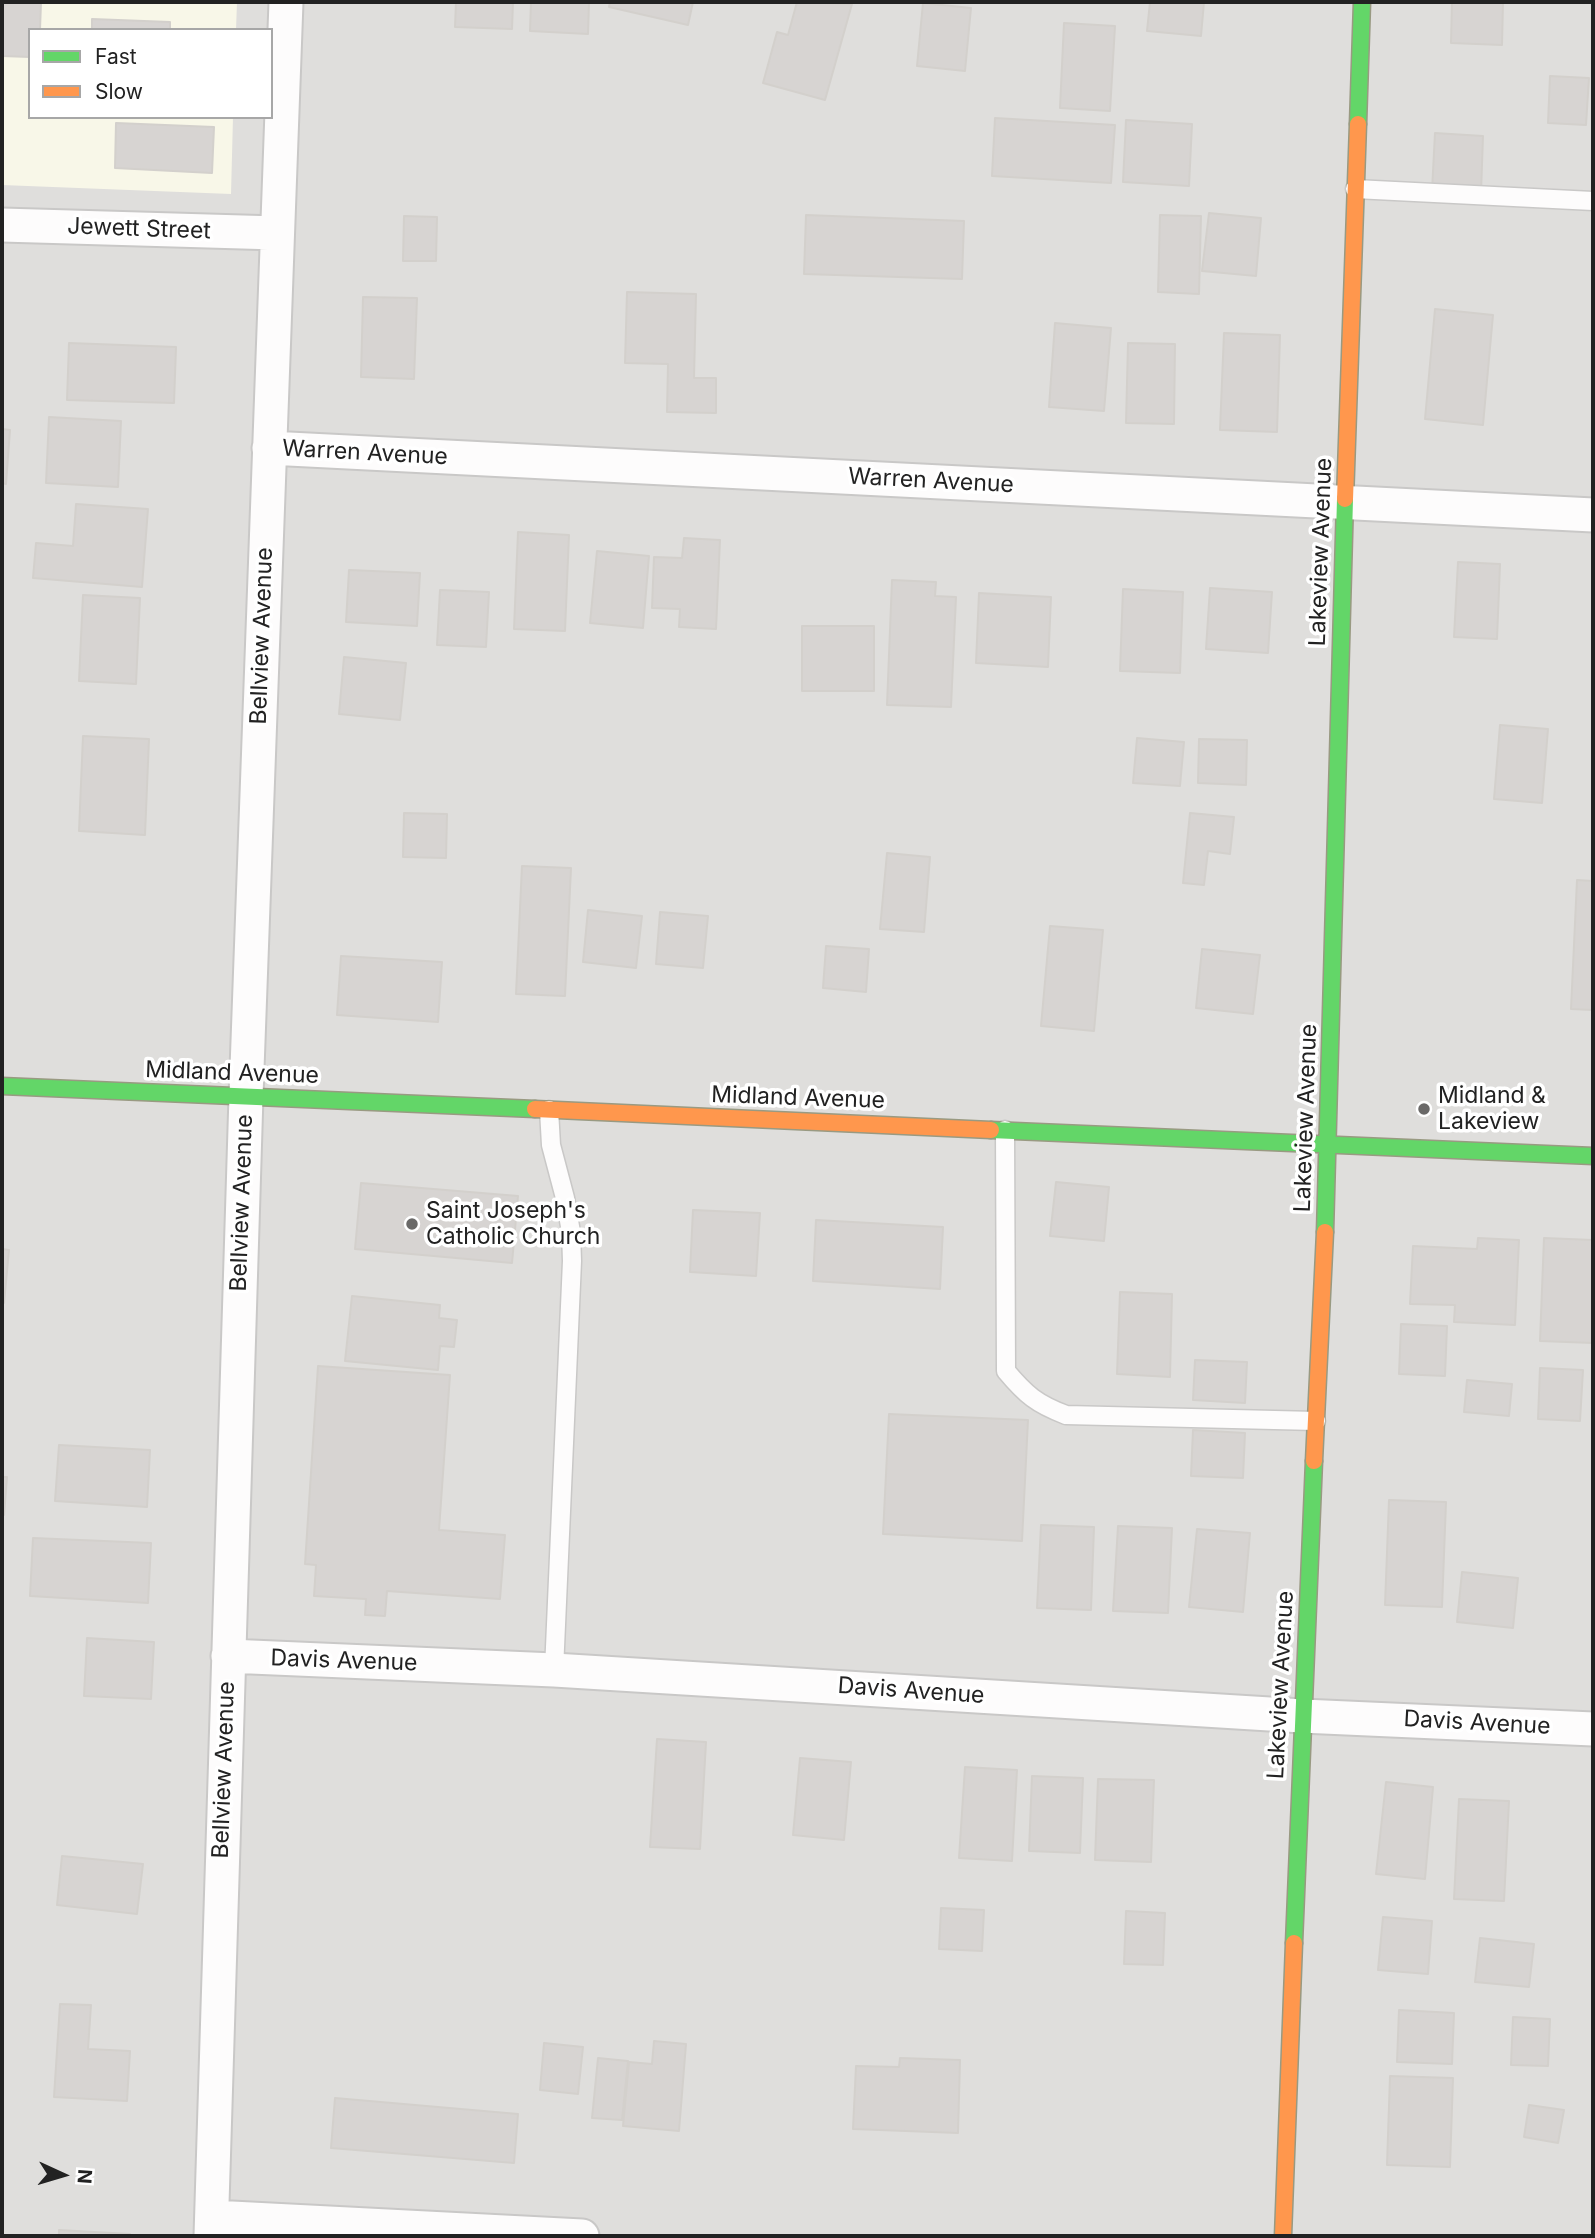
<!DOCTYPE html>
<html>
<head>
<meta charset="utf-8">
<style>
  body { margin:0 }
  #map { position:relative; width:1595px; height:2238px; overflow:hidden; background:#f0eeeb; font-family:Inter,sans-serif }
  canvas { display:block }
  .frame { position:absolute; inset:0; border:4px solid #222; pointer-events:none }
  .legend { position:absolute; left:28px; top:28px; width:245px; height:91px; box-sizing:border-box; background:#fff; border:2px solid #a7a7a7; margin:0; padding:9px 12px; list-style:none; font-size:21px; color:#222 }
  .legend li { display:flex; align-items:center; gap:14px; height:35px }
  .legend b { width:35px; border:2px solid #a7a7a7 }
  .north { position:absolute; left:28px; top:2140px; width:70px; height:70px; -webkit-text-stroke:5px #fff; paint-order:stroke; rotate:94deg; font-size:19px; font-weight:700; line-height:28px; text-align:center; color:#222 }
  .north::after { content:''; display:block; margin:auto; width:24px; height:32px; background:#222; clip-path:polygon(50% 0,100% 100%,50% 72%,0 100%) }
</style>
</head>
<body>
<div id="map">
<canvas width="1595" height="2238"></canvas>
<div class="frame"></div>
<ul class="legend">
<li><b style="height:9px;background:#63d668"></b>Fast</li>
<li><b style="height:9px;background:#ff974d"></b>Slow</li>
</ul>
<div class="north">N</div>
</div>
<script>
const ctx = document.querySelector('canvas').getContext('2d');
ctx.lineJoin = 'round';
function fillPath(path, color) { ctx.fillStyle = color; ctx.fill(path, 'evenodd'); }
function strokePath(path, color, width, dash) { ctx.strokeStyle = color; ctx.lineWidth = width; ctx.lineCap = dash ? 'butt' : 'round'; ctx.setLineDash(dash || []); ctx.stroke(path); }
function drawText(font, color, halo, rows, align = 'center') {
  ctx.font = font + ' Inter,sans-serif'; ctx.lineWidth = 7; ctx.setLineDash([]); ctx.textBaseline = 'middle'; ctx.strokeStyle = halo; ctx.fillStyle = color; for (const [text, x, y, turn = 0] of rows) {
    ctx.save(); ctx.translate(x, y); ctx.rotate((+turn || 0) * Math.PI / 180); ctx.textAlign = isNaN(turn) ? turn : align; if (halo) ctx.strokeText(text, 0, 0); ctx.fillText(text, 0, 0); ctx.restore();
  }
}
fillPath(new Path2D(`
  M2,2H1593V2236H2ZM30,30H271V117H30Z`), '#dfdedc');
fillPath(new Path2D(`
  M2,2H237L236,30H30V117H233L231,194L2,185Z`), '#f8f7e8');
const building = new Path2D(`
  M2,2H41L40,30H30V57L2,56Z
  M456,2H513L512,29L455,27Z
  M531,2H589L588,34L530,31Z
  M610,2H693L688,25L609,7Z
  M797,2L852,4L825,100L763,83L777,32L788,35Z
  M1150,2H1204L1201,36L1147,31Z
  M1452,2H1503L1502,45L1451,43Z
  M923,3L971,8L965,71L917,66Z
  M92,19L170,22V30H92Z
  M1064,23L1115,26L1110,111L1060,108Z
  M1550,76L1589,78L1586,125L1548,123Z
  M995,118L1115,125L1111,183L992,176Z
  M1126,120L1192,124L1189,186L1123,182Z
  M116,123L214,127L212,173L115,168Z
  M1435,133L1483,136L1481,193L1432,191Z
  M1209,213L1261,218L1256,276L1202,271Z
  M806,215L964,221L962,279L804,274Z
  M1160,215L1201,216L1199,294L1158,292Z
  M404,216L437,217L436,261H403Z
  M627,292L696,294L694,378H716V413L667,412L668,364L625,363Z
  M363,297L417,298L414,379L361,377Z
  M1435,309L1493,315L1483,425L1425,419Z
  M1055,323L1111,328L1104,411L1049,407Z
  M1224,333L1280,335L1277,432L1220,430Z
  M69,343L176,347L174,403L67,400Z
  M1128,343L1175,344L1174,424L1126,423Z
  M49,417L121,421L118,487L46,483Z
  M2,429L10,430L6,484L2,483Z
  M76,504L148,509L142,587L33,578L36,543L73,546Z
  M518,532L569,535L565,631L514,629Z
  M684,538L720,540L716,629L679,627L680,609L652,608L654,557L682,558Z
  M597,551L649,556L643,628L590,623Z
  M1458,562L1500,564L1497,639L1454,637Z
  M349,570L420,573L417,626L346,622Z
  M892,580L936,582L935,596L956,597L951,707L887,705Z
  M1210,588L1272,592L1268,653L1206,649Z
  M1123,589L1183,592L1180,673L1120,671Z
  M440,590L489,592L486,647L437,645Z
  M979,593L1051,597L1048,667L976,663Z
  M83,595L140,598L136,684L79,681Z
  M802,626H874V691H802Z
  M344,657L406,663L400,720L339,714Z
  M1500,725L1548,729L1542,803L1494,799Z
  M83,736L149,739L145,835L79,831Z
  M1137,738L1184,742L1180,786L1133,783Z
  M1199,739L1247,740L1246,785L1198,783Z
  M404,813L447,814L446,858L403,857Z
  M1190,813L1234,817L1230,854L1208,851L1204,885L1183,883Z
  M887,853L930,857L924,932L880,929Z
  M522,866L571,868L565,996L516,994Z
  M1577,880L1593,881V1010L1571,1009Z
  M588,910L642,916L636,968L583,962Z
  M660,912L708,916L703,968L656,964Z
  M1050,926L1103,930L1094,1031L1041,1026Z
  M826,946L869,949L866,992L823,988Z
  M1202,949L1260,955L1253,1014L1196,1008Z
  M341,956L442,962L438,1022L337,1015Z
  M1056,1182L1109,1187L1104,1241L1050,1236Z
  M361,1183L518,1196L512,1263L355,1249Z
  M693,1210L760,1213L756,1276L690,1272Z
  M816,1220L943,1227L940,1289L813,1281Z
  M1478,1238L1519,1240L1515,1325L1454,1322L1455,1305L1410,1304L1413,1246L1477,1249Z
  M1544,1238L1593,1240V1343L1540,1341Z
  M2,1249L9,1250L4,1303H2Z
  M1120,1292L1172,1294L1170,1377L1117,1374Z
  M352,1296L440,1305L439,1318L457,1320L454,1347L440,1346L438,1370L345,1361Z
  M1401,1324L1447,1326L1445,1376L1399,1374Z
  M1195,1360L1247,1362L1245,1403L1193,1400Z
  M318,1366L450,1375L439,1530L505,1535L500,1599L387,1591L385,1616L365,1615L366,1599L314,1596L316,1565L305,1564Z
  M1540,1368L1583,1370L1580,1421L1538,1419Z
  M1467,1380L1512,1384L1509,1416L1464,1412Z
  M889,1414L1028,1420L1022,1541L883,1534Z
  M1193,1430L1245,1433L1243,1478L1191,1476Z
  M59,1445L150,1450L147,1507L55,1501Z
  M2,1477H7L4,1515H2Z
  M1389,1500L1446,1502L1442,1607L1385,1605Z
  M1041,1525L1094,1527L1091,1610L1037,1608Z
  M1118,1526L1172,1528L1168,1613L1113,1611Z
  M1197,1529L1250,1533L1243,1612L1189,1607Z
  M33,1538L151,1543L148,1603L30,1596Z
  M1462,1572L1518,1578L1513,1628L1457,1622Z
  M87,1638L154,1642L151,1699L84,1696Z
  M657,1739L706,1742L700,1849L650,1847Z
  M800,1758L851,1762L844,1840L793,1835Z
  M965,1767L1017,1770L1012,1861L959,1858Z
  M1032,1776L1083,1778L1080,1853L1029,1851Z
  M1098,1779L1154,1780L1151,1862L1095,1860Z
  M1386,1782L1433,1787L1425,1879L1376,1874Z
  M1459,1799L1509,1801L1504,1901L1454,1899Z
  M62,1856L143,1864L137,1914L57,1905Z
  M941,1908L984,1910L982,1951L939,1949Z
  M1126,1911L1165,1913L1163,1965L1124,1964Z
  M1383,1917L1432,1921L1428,1974L1378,1970Z
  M1480,1938L1534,1944L1529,1987L1475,1982Z
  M60,2004L91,2005L88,2049L130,2051L127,2101L54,2097Z
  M1399,2010L1454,2013L1452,2064L1397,2062Z
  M1513,2017L1550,2019L1548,2066L1511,2065Z
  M654,2041L686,2044L679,2131L623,2126L629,2062L652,2064Z
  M544,2043L583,2047L578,2094L540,2090Z
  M598,2058L628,2061L622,2120L592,2118Z
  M900,2058L960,2060L958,2133L853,2129L856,2066L899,2067Z
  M1390,2076L1453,2078L1450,2167L1387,2165Z
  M335,2098L518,2114L514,2163L331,2148Z
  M1529,2105L1564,2110L1558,2143L1524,2137Z
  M59,2230L130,2234V2236H59Z`);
fillPath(building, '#d7d4d2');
strokePath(building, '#d3d0cc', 2);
const lane = new Path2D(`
  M1355,189L1593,201
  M549,1110L551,1145L565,1198L571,1232L572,1261L554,1670
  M1005,1130L1006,1371C1026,1395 1037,1404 1066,1415L1316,1421`);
const street = new Path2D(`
  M2,225L277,233
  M269,448L1593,515
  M228,1656L554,1670L1302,1716L1593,1729
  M212,2217L582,2236
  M211,2236L246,1096L286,2`);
const fast = new Path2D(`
  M1358,124L1362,2
  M2,1086L535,1109
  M991,1130L1593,1156
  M1325,1232L1345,499
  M1294,1943L1314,1461`);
const slow = new Path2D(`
  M1345,499L1358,124
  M535,1109L991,1130
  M1314,1461L1325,1232
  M1283,2236L1294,1943`);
strokePath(lane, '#c9c8c7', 21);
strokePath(street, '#c9c8c7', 37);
strokePath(fast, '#999a82', 19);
strokePath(slow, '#999a82', 19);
strokePath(lane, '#fdfcfc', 18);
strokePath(street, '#fdfcfc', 33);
strokePath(fast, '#63d668', 16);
strokePath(slow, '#ff974d', 16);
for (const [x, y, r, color] of [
  [1424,1109,7,"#6a6968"],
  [412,1224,7,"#6a6968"]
]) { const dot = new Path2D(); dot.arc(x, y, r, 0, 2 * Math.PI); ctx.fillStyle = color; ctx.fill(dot); strokePath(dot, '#fff', 2.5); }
drawText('23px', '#222', '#fff', [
  ["Jewett Street",139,229,2],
  ["Warren Avenue",365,453,3],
  ["Warren Avenue",931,481,3],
  ["Lakeview Avenue",1321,552,-88],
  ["Bellview Avenue",262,636,-88],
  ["Midland Avenue",232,1073,2],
  ["Midland Avenue",798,1098,2],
  ["Lakeview Avenue",1306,1118,-88],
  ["Bellview Avenue",242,1203,-88],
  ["Davis Avenue",344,1661,2],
  ["Lakeview Avenue",1281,1685,-87],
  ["Davis Avenue",911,1691,4],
  ["Davis Avenue",1477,1723,3],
  ["Bellview Avenue",224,1770,-88]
]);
drawText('23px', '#222', '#fff', [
  ["Midland &",1438,1096],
  ["Lakeview",1438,1122],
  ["Saint Joseph's",426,1211],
  ["Catholic Church",426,1237]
], 'left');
</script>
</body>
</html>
